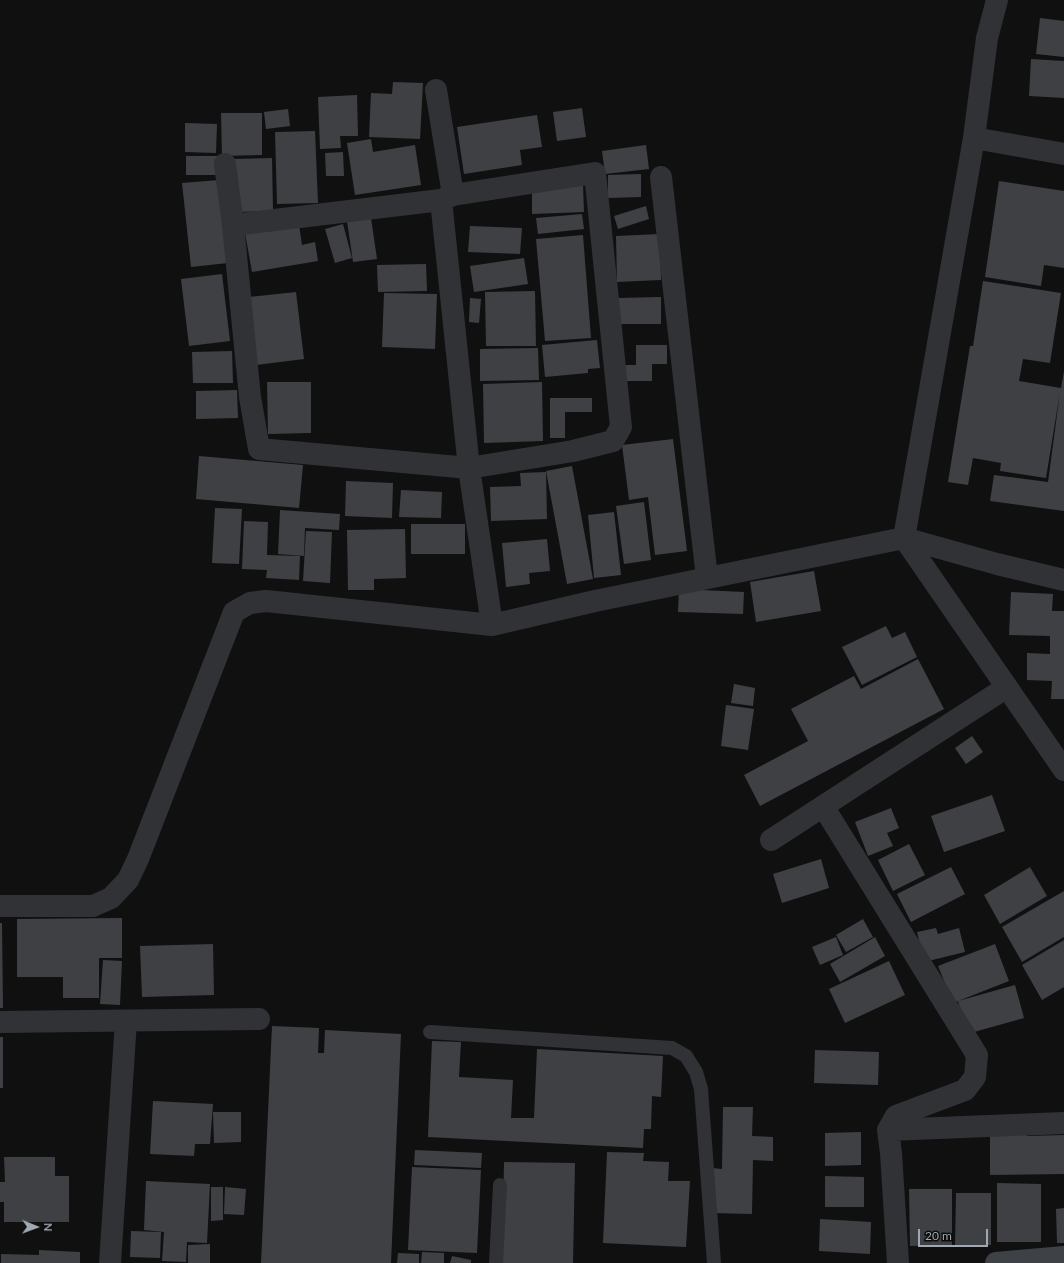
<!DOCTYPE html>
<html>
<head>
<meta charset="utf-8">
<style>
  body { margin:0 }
  #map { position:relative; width:1064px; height:1263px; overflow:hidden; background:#101011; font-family:Lato,sans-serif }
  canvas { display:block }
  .north { position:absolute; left:16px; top:1207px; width:40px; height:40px; -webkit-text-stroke:3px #0b0b0c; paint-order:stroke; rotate:91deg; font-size:11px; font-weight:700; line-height:16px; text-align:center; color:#a0a9b3 }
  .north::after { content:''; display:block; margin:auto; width:14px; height:18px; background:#a0a9b3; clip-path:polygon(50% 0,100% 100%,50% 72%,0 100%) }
  .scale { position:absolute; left:918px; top:1229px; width:70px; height:18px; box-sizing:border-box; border:2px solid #a0a9b3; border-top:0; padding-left:5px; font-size:12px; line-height:14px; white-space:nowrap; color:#a0a9b3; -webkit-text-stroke:3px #0b0b0c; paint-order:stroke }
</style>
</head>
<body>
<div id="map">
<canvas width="1064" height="1263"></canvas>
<div class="north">N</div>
<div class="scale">20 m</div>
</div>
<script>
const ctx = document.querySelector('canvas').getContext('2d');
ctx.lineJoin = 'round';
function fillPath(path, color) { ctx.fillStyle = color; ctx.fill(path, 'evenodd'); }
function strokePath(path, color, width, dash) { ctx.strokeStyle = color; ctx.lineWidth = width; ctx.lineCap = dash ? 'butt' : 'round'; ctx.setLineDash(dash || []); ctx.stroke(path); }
fillPath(new Path2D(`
  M1040,18L1064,21V57L1036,54Z
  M1031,59L1064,61V98L1029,96Z
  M393,82L423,83L420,139L369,137L371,93L392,94Z
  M357,95L358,136H340L341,148L320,149L318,97Z
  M582,108L586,137L557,141L553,112Z
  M288,109L290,126L266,129L264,112Z
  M221,113H262V155L222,156Z
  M537,115L542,147L520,150L522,165L464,174L457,127Z
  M185,123L217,124L216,153L185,152Z
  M315,131L318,203L277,204L275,132Z
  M371,139L373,152L415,145L421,185L355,195L347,143Z
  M646,145L649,169L605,174L602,151Z
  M343,152L344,176H326L325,153Z
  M186,156H218V175H186Z
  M272,158L273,211L235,212L233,159Z
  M641,174V197L608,198V175Z
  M219,180L228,263L191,267L182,183Z
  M999,181L1064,191V268L1044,265L1041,286L985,277Z
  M583,185L584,212L532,214V186Z
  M646,206L649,219L618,229L614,216Z
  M370,211L377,259L353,262L346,214Z
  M582,214L584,229L538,234L536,218Z
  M343,224L352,258L335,263L325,229Z
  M299,225L302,245L315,242L318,261L252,272L245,233Z
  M470,226L522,228L520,254L468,252Z
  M660,234L661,280L617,282L616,236Z
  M583,235L591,338L545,341L536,239Z
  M524,258L528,284L474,292L470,266Z
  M426,264L427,291L378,292L377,265Z
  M222,274L230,341L189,346L181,279Z
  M983,281L1061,293L1050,363L1023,359L1019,381L1061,388L1064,371V511L990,501L994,475L1048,482L1060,392L1046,478L1000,471L1001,463L973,458L968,485L948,482L970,346H973Z
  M535,291L536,346H486L485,292Z
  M296,292L304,359L256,365L249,297Z
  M384,293L437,294L435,349L382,347Z
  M661,297V324H619L618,298Z
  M470,298L481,299L479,323L469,322Z
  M597,340L600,368L588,369V373L545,377L542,345Z
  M636,345H667V364H652V381H621L620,365H636Z
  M538,348L539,380L480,381V349Z
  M232,351L233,383H193L192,352Z
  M267,382H311V433L268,434Z
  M542,382L543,441L484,443L483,384Z
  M237,390L238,418L196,419V391Z
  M550,398H592V412H565V438H550Z
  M673,439L687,551L655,555L648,497L629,500L622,445Z
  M199,456L303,465L299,508L196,499Z
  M572,466L593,579L567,584L546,471Z
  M546,472L547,519L491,521L490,487L521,486L520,473Z
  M346,481L393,483L392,518L345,516Z
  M401,490L442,492L441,518L399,517Z
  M644,502L651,560L624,564L616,506Z
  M215,508L242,509L239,564L212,563Z
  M280,510L340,514L339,530L305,528L304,556L278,554Z
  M614,512L621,575L594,578L588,515Z
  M244,521L268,522L267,555L300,556L299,580L266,578L267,570L242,569Z
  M411,524H465V554H411Z
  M405,529L406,578L374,579V590H348L347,530Z
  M306,531L332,532L330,583L303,581Z
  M547,539L550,571L529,573L530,584L506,587L502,543Z
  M814,571L821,611L756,622L750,582Z
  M679,589L744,592L743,614L678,612Z
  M1011,592L1053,594L1052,611H1064V699H1051L1052,681L1027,680V653L1050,654V636L1009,635Z
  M886,626L892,638L905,632L917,657L862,685L842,647Z
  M918,659L944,709L760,806L744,775L808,741L791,709L854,676L861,689Z
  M734,684L755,688L753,706L731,703Z
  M726,705L754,709L748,750L721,746Z
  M972,736L983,752L966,764L955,748Z
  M992,795L1005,831L944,852L931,816Z
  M891,808L899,828L887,833L893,846L868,856L855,822Z
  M909,844L925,875L893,891L878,860Z
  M821,859L829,888L782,903L773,874Z
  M951,867L965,894L911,922L897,894Z
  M1030,867L1047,896L1000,924L984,895Z
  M1064,891V937L1022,962L1002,927Z
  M122,918V958H99V998H63V977H17V919Z
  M863,919L873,937L846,952L836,935Z
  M0,923H2L3,1008H0Z
  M936,928L938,934L959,928L965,952L924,962L917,932Z
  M836,937L843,955L820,965L812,947Z
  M875,937L885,956L840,982L830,964Z
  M1064,940V987L1042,1000L1022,965Z
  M213,944L214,995L142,997L140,946Z
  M995,944L1009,981L953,1003L938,966Z
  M103,960L122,961L120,1005L100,1004Z
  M889,961L905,995L845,1023L829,989Z
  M1015,985L1024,1018L967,1034L958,1001Z
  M272,1026L319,1028L318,1053H324L325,1030L401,1034L391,1263H261Z
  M0,1037H3V1088H0Z
  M432,1041L461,1042L459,1077L513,1080L511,1118H534L537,1049L663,1056L661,1097L652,1096L651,1129H644L643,1148L428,1137Z
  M815,1050L879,1052L878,1085L814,1083Z
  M153,1101L213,1104L210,1144H195L194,1156L150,1154Z
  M723,1107H753L752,1136L773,1137V1161L753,1160L752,1214L712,1213V1168L722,1169Z
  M213,1112H241V1142L214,1143Z
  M861,1132V1165L825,1166V1133Z
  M1026,1132L1027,1136L1064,1135V1174L990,1175V1133Z
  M415,1150L482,1153L481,1168L414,1165Z
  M607,1152L644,1153L643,1161L669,1162L668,1181H690L686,1247L603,1243Z
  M4,1157H55V1176H69V1222H4V1202H0V1182H5Z
  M504,1162L575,1163L573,1263H502Z
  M412,1167L481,1170L477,1253L408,1250Z
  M825,1176L864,1177V1207H825Z
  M146,1181L210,1184L207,1243L187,1242L186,1262L162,1261L164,1232L144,1230Z
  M997,1183L1041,1184V1242H997Z
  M211,1187H223V1220L211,1221Z
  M225,1187L246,1189L244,1215L224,1214Z
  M909,1189H952V1245L910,1246Z
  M956,1193H991V1245H955Z
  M1064,1208V1243H1057L1056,1209Z
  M820,1219L871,1222L870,1254L819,1251Z
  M131,1231L161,1232L160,1258L130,1257Z
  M210,1244V1263H188V1245Z
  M39,1250L80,1252V1263H1V1254L39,1255Z
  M422,1252L444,1253V1263H421Z
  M398,1253L419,1254V1263H397Z
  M452,1256L471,1260V1263H450Z`), '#3e4044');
strokePath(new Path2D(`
  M430,1032L672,1048L686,1056L696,1072L701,1089L714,1263
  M496,1263L500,1185`), '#303236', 14);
strokePath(new Path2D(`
  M997,0L987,38L974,138L904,538L1064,770
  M436,90L453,195L441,200L469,468L492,625
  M974,138L1064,154
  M225,164L233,225L250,397L259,449L469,468L573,451L613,441L621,427L595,173L453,195
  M661,177L707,578
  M233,225L441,200
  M823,806L977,1055L975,1077L965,1090L896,1116L888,1130L891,1153L898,1263
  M771,840L1007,687
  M0,906H93L111,898L128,880L138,859L234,612L250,603L266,601L492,625L595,601L904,538L997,564L1064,580
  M0,1022L259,1019
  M888,1130L1064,1123
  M110,1263L126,1021`), '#303236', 22);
strokePath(new Path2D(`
  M996,1263L1064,1257`), '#3e4246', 22);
</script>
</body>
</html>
